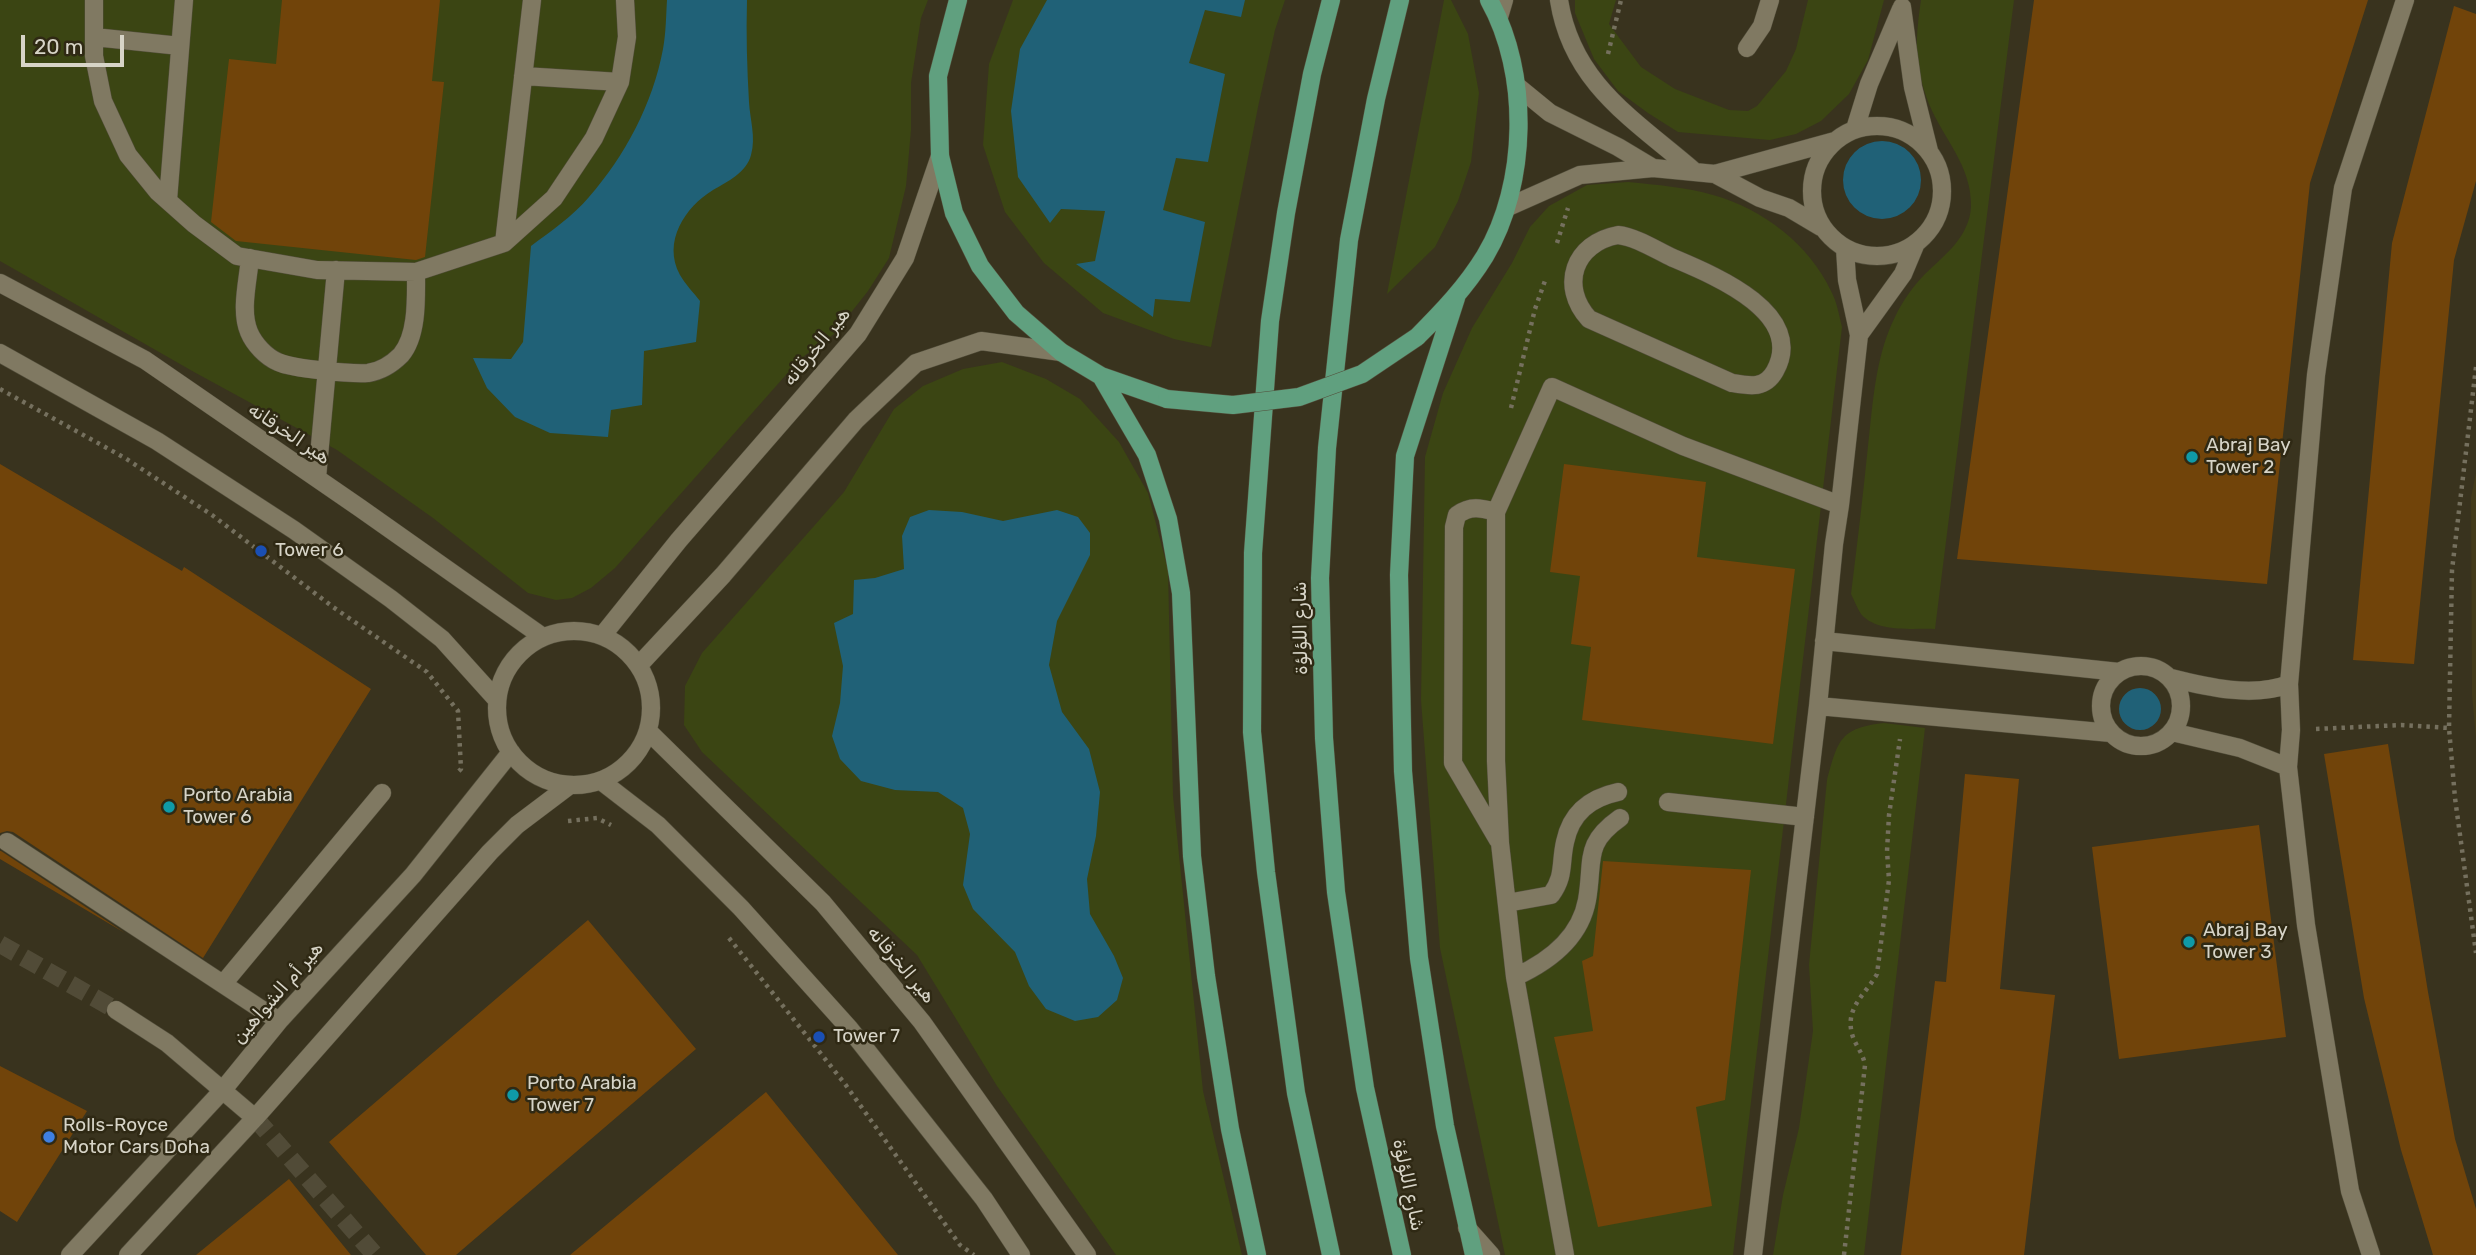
<!DOCTYPE html>
<html>
<head>
<meta charset="utf-8">
<style>
  body { margin:0 }
  #map { position:relative; width:2476px; height:1255px; overflow:hidden; background:#39331e; font-family:Rubik,sans-serif }
  canvas { display:block }
  .scale { position:absolute; left:21px; top:35px; width:103px; height:32px; box-sizing:border-box; border:4px solid #d7d4c7; border-top:0; padding-left:9px; font-size:21px; line-height:24px; white-space:nowrap; color:#d7d4c7; -webkit-text-stroke:5px #2f2914; paint-order:stroke }
</style>
</head>
<body>
<div id="map">
<canvas width="2476" height="1255"></canvas>
<div class="scale">20 m</div>
</div>
<script>
const ctx = document.querySelector('canvas').getContext('2d');
ctx.lineJoin = 'round';
function fillPath(path, color) { ctx.fillStyle = color; ctx.fill(path, 'evenodd'); }
function strokePath(path, color, width, dash) { ctx.strokeStyle = color; ctx.lineWidth = width; ctx.lineCap = dash ? 'butt' : 'round'; ctx.setLineDash(dash || []); ctx.stroke(path); }
function drawText(font, color, halo, rows, align = 'center') {
  ctx.font = font + ' Rubik,"Noto Sans Arabic",sans-serif'; ctx.lineWidth = 5; ctx.setLineDash([]); ctx.textBaseline = 'middle'; ctx.strokeStyle = halo; ctx.fillStyle = color; for (const [text, x, y, turn = 0] of rows) {
    ctx.save(); ctx.translate(x, y); ctx.rotate((+turn || 0) * Math.PI / 180); ctx.textAlign = isNaN(turn) ? turn : align; if (halo) ctx.strokeText(text, 0, 0); ctx.fillText(text, 0, 0); ctx.restore();
  }
}
fillPath(new Path2D(`
  M0,0H928L921,18L911,83V130L906,186L889,258L868,291L834,334L800,359L615,568L591,588L572,598L556,600L528,593L433,518L337,450L194,372L0,261Z
  M1013,0H1285L1275,30L1258,107L1211,347L1174,339L1103,313L1044,263L1005,212L983,145L989,64Z
  M1444,0H1451L1468,34L1479,93L1471,162L1458,201L1435,247L1387,294Z
  M1575,0H1616L1609,24L1641,67L1675,89L1729,110L1748,111L1757,106L1786,71L1796,49L1808,0H1884L1868,60L1849,94L1821,121L1796,134L1770,140L1678,132L1648,113L1618,91L1594,59L1575,13Z
  M1921,0H2014L1935,629C1912,628 1877,633 1861,614C1857,608 1854,600 1851,594C1857,545 1863,496 1868,446C1873,403 1875,357 1895,317C1902,302 1913,286 1925,274C1945,255 1970,236 1971,206C1972,166 1943,138 1929,104C1914,64 1915,41 1921,0Z
  M1628,182C1657,185 1686,187 1713,195C1763,209 1809,244 1831,291C1837,302 1839,315 1842,327L1733,1255H1505L1440,948L1421,700L1425,457L1443,393L1472,328L1512,263L1530,227L1549,206L1587,185Z
  M1002,362L1046,379L1080,399L1119,442L1148,493L1168,570L1173,796L1203,1091L1242,1255H1116L997,1086L917,955L702,752L684,725L685,686L702,653L844,492L894,409L923,386L963,369Z
  M1884,723L1925,728L1864,1255H1773L1783,1195L1799,1128L1813,1031L1809,965L1827,780C1838,740 1840,728 1884,723Z`), '#3b4513');
fillPath(new Path2D(`
  M2476,473V738L2472,695L2471,497Z`), '#433b1b');
fillPath(new Path2D(`
  M667,0H747C746,34 747,68 749,102C750,120 756,137 751,155C747,172 727,182 713,190C685,207 662,242 680,275C685,284 694,293 700,301L696,342L644,351L642,405L611,410L608,437L550,433L515,417L487,388L473,358L511,359L523,342L531,246C551,231 573,216 589,197C625,156 653,103 663,49C666,33 666,16 667,0Z
  M1047,0H1245L1241,17L1205,10L1189,63L1225,74L1208,162L1176,158L1163,210L1205,222L1190,302L1155,299L1153,317L1076,264L1095,261L1105,211L1061,209L1050,223L1018,177L1011,111L1020,49Z
  M1843 180a39 39 0 1 1 78 0a39 39 0 1 1-78 0Z
  M929,510L962,512L1003,521L1057,510L1078,517L1090,533V555L1057,621L1049,665L1062,712L1089,749L1100,792L1096,836L1087,879L1090,914L1114,956L1123,978L1117,1000L1098,1017L1075,1021L1046,1009L1029,986L1015,952L973,909L963,885L970,834L963,808L938,792L895,790L861,781L840,759L832,736L840,703L843,666L834,623L853,614L854,580L875,578L904,569L902,536L910,517Z
  M2119 709a21 21 0 1 1 42 0a21 21 0 1 1-42 0Z`), '#206177');
fillPath(new Path2D(`
  M282,0H440L432,81L444,82L425,257L416,260L236,241L211,222L229,59L276,64Z
  M2034,0H2368L2310,183L2267,584L1957,559Z
  M2454,6L2476,14V181L2454,260L2414,664L2353,660L2392,243Z
  M0,464L182,571L184,567L371,689L203,958L13,832L7,831L0,833Z
  M1564,464L1706,482L1697,557L1795,569L1773,744L1582,720L1591,647L1571,644L1580,576L1550,572Z
  M2388,744L2428,992L2455,1139L2476,1209V1255H2433L2401,1150L2364,998L2324,754Z
  M1965,774L2019,779L2000,989L2055,995L2024,1255H1901L1935,981L1946,982Z
  M2259,825L2286,1037L2119,1059L2092,847Z
  M0,851H1L125,933L0,859Z
  M1603,861L1751,870L1725,1100L1696,1107L1712,1206L1598,1227L1554,1037L1593,1031L1582,961L1593,956Z
  M588,920L696,1049L456,1255H426L329,1142Z
  M0,1066L87,1111L17,1222L0,1211Z
  M766,1092L898,1255H570Z
  M289,1179L351,1255H196Z`), '#71440a');
strokePath(new Path2D(`
  M0,944L116,1010
  M255,1118L375,1255`), '#514b37', 18, [18, 9]);
const minor = new Path2D(`
  M94,0V56L103,101L128,155L158,192L194,224L237,256L317,270L416,272L504,243L554,198L594,138L620,82L627,37L625,0
  M1559,0C1572,84 1635,120 1695,172
  M1902,7L1913,87L1929,151
  M1499,17L1504,0
  M94,37L180,46
  M1747,48L1762,26L1770,0
  M523,76L620,82
  M1517,86L1550,113L1618,147L1653,168
  M1812 191a65 65 0 1 1 130 0a65 65 0 1 1-130 0Z
  M1855,129L1869,84L1901,9
  M1715,174L1835,141
  M168,200L184,0
  M1508,207L1580,175L1653,168L1715,174L1760,198L1789,208L1821,227
  M1618,235C1636,237 1656,250 1673,258C1713,275 1807,313 1775,371C1765,389 1750,386 1732,383L1589,319C1559,286 1574,243 1618,235Z
  M504,243L532,0
  M250,258C248,281 240,311 249,332C254,344 266,357 278,362C293,369 351,374 368,373C381,371 392,364 401,355C418,335 416,297 416,272
  M0,283L145,360L360,508L543,637
  M1859,335L1903,274L1916,243
  M0,353L157,441L294,530L391,599L442,639L497,700
  M317,478L336,270
  M1496,512C1481,508 1471,505 1457,515L1454,527L1453,763L1498,840
  M497 708a77 77 0 1 1 154 0a77 77 0 1 1-154 0Z
  M602,636L679,540L858,334L905,258L940,156
  M1824,641L2119,672
  M639,665L723,575L856,420L916,363L981,341L1061,352
  M2101 706a40 40 0 1 1 80 0a40 40 0 1 1-80 0Z
  M2171,678C2207,687 2253,698 2289,684
  M1818,706L2111,733
  M648,731L823,903L922,1022L1087,1255
  M2172,732L2240,748L2288,767
  M601,781L658,825L741,908L849,1028L984,1199L1021,1255
  M1668,802L1805,817
  M7,842L279,1021
  M1507,903L1551,895C1565,876 1560,864 1565,842C1571,813 1590,798 1618,792
  M1515,977C1548,962 1580,939 1587,900C1594,860 1583,844 1620,818
  M223,984L382,793
  M116,1010L167,1043L255,1118
  M1467,1228L1491,1255
  M70,1255L222,1091L279,1021L413,875L511,752
  M128,1255L255,1118L490,852L517,825L570,785
  M1565,1255L1515,977L1500,843L1496,761V512L1552,387L1683,446L1840,505
  M1753,1255L1818,706L1834,544L1840,505L1859,335L1847,280L1845,248
  M2371,1255L2350,1191L2306,925L2288,767L2291,730L2289,684L2316,375L2343,188L2405,0`);
const major = new Path2D(`
  M958,0L938,76L940,156L954,213L980,266L1016,313L1061,352L1101,376L1167,399
  M1400,0L1376,99L1349,240L1327,448L1320,578L1324,738L1336,892L1365,1088L1402,1255
  M1456,298L1405,456L1399,575L1402,726L1403,771L1419,958L1445,1126L1474,1255
  M1417,337C1442,312 1466,287 1485,256C1528,184 1530,73 1489,0
  M1101,376L1147,455L1168,519L1181,593L1192,856L1206,976L1230,1129L1257,1255
  M1331,1255L1296,1093L1266,872L1252,732L1253,553L1270,321L1286,213L1312,74L1331,0`);
strokePath(minor, '#534f3c', 19);
strokePath(major, '#534f3c', 19);
strokePath(new Path2D(`
  M1608,54L1621,0
  M1557,243L1568,208
  M2476,367L2452,570L2449,728L2455,798L2476,953
  M0,389L125,458L212,515L333,607L427,672L458,711L461,769L457,773
  M1511,408L1535,309L1546,278
  M2316,729L2401,725L2449,728
  M568,821L597,818L611,825
  M729,938L845,1084L960,1245L974,1255
  M1844,1255L1865,1065C1863,1053 1855,1045 1852,1034C1845,1007 1866,994 1877,974L1889,880L1887,851L1889,815L1900,739`), '#75705e', 4.5, [3.5, 5]);
strokePath(minor, '#807962', 18);
strokePath(major, '#60a07f', 18);
const majorBridge = new Path2D(`
  M1167,399L1233,405L1299,397L1362,374L1417,337`);
strokePath(majorBridge, '#534f3c', 19, []);
strokePath(majorBridge, '#60a07f', 18);
for (const [x, y, r, color] of [
  [2192,457,7,"#0f9aa8"],
  [261,551,7,"#1a4fb4"],
  [169,807,7,"#0f9aa8"],
  [2189,942,7,"#0f9aa8"],
  [819,1037,7,"#1a4fb4"],
  [513,1095,7,"#0f9aa8"],
  [49,1137,7,"#3f7fe0"]
]) { const dot = new Path2D(); dot.arc(x, y, r, 0, 2 * Math.PI); ctx.fillStyle = color; ctx.fill(dot); strokePath(dot, '#2f2914', 2.5); }
drawText('19px', '#d7d4c7', '#2f2914', [
  ["هير الخرقانه",817,347,-51],
  ["هير الخرقانه",289,434,34],
  ["شارع اللؤلؤة",1301,628,-91],
  ["هير الخرقانه",901,965,50],
  ["هير أم الشواهين",278,993,-49],
  ["شارع اللؤلؤة",1408,1185,78]
]);
drawText('19px', '#d7d4c7', '#2f2914', [
  ["Abraj Bay",2206,446],
  ["Tower 2",2206,468],
  ["Tower 6",275,551],
  ["Porto Arabia",183,796],
  ["Tower 6",183,818],
  ["Abraj Bay",2203,931],
  ["Tower 3",2203,953],
  ["Tower 7",833,1037],
  ["Porto Arabia",527,1084],
  ["Tower 7",527,1106],
  ["Rolls-Royce",63,1126],
  ["Motor Cars Doha",63,1148]
], 'left');
</script>
</body>
</html>
